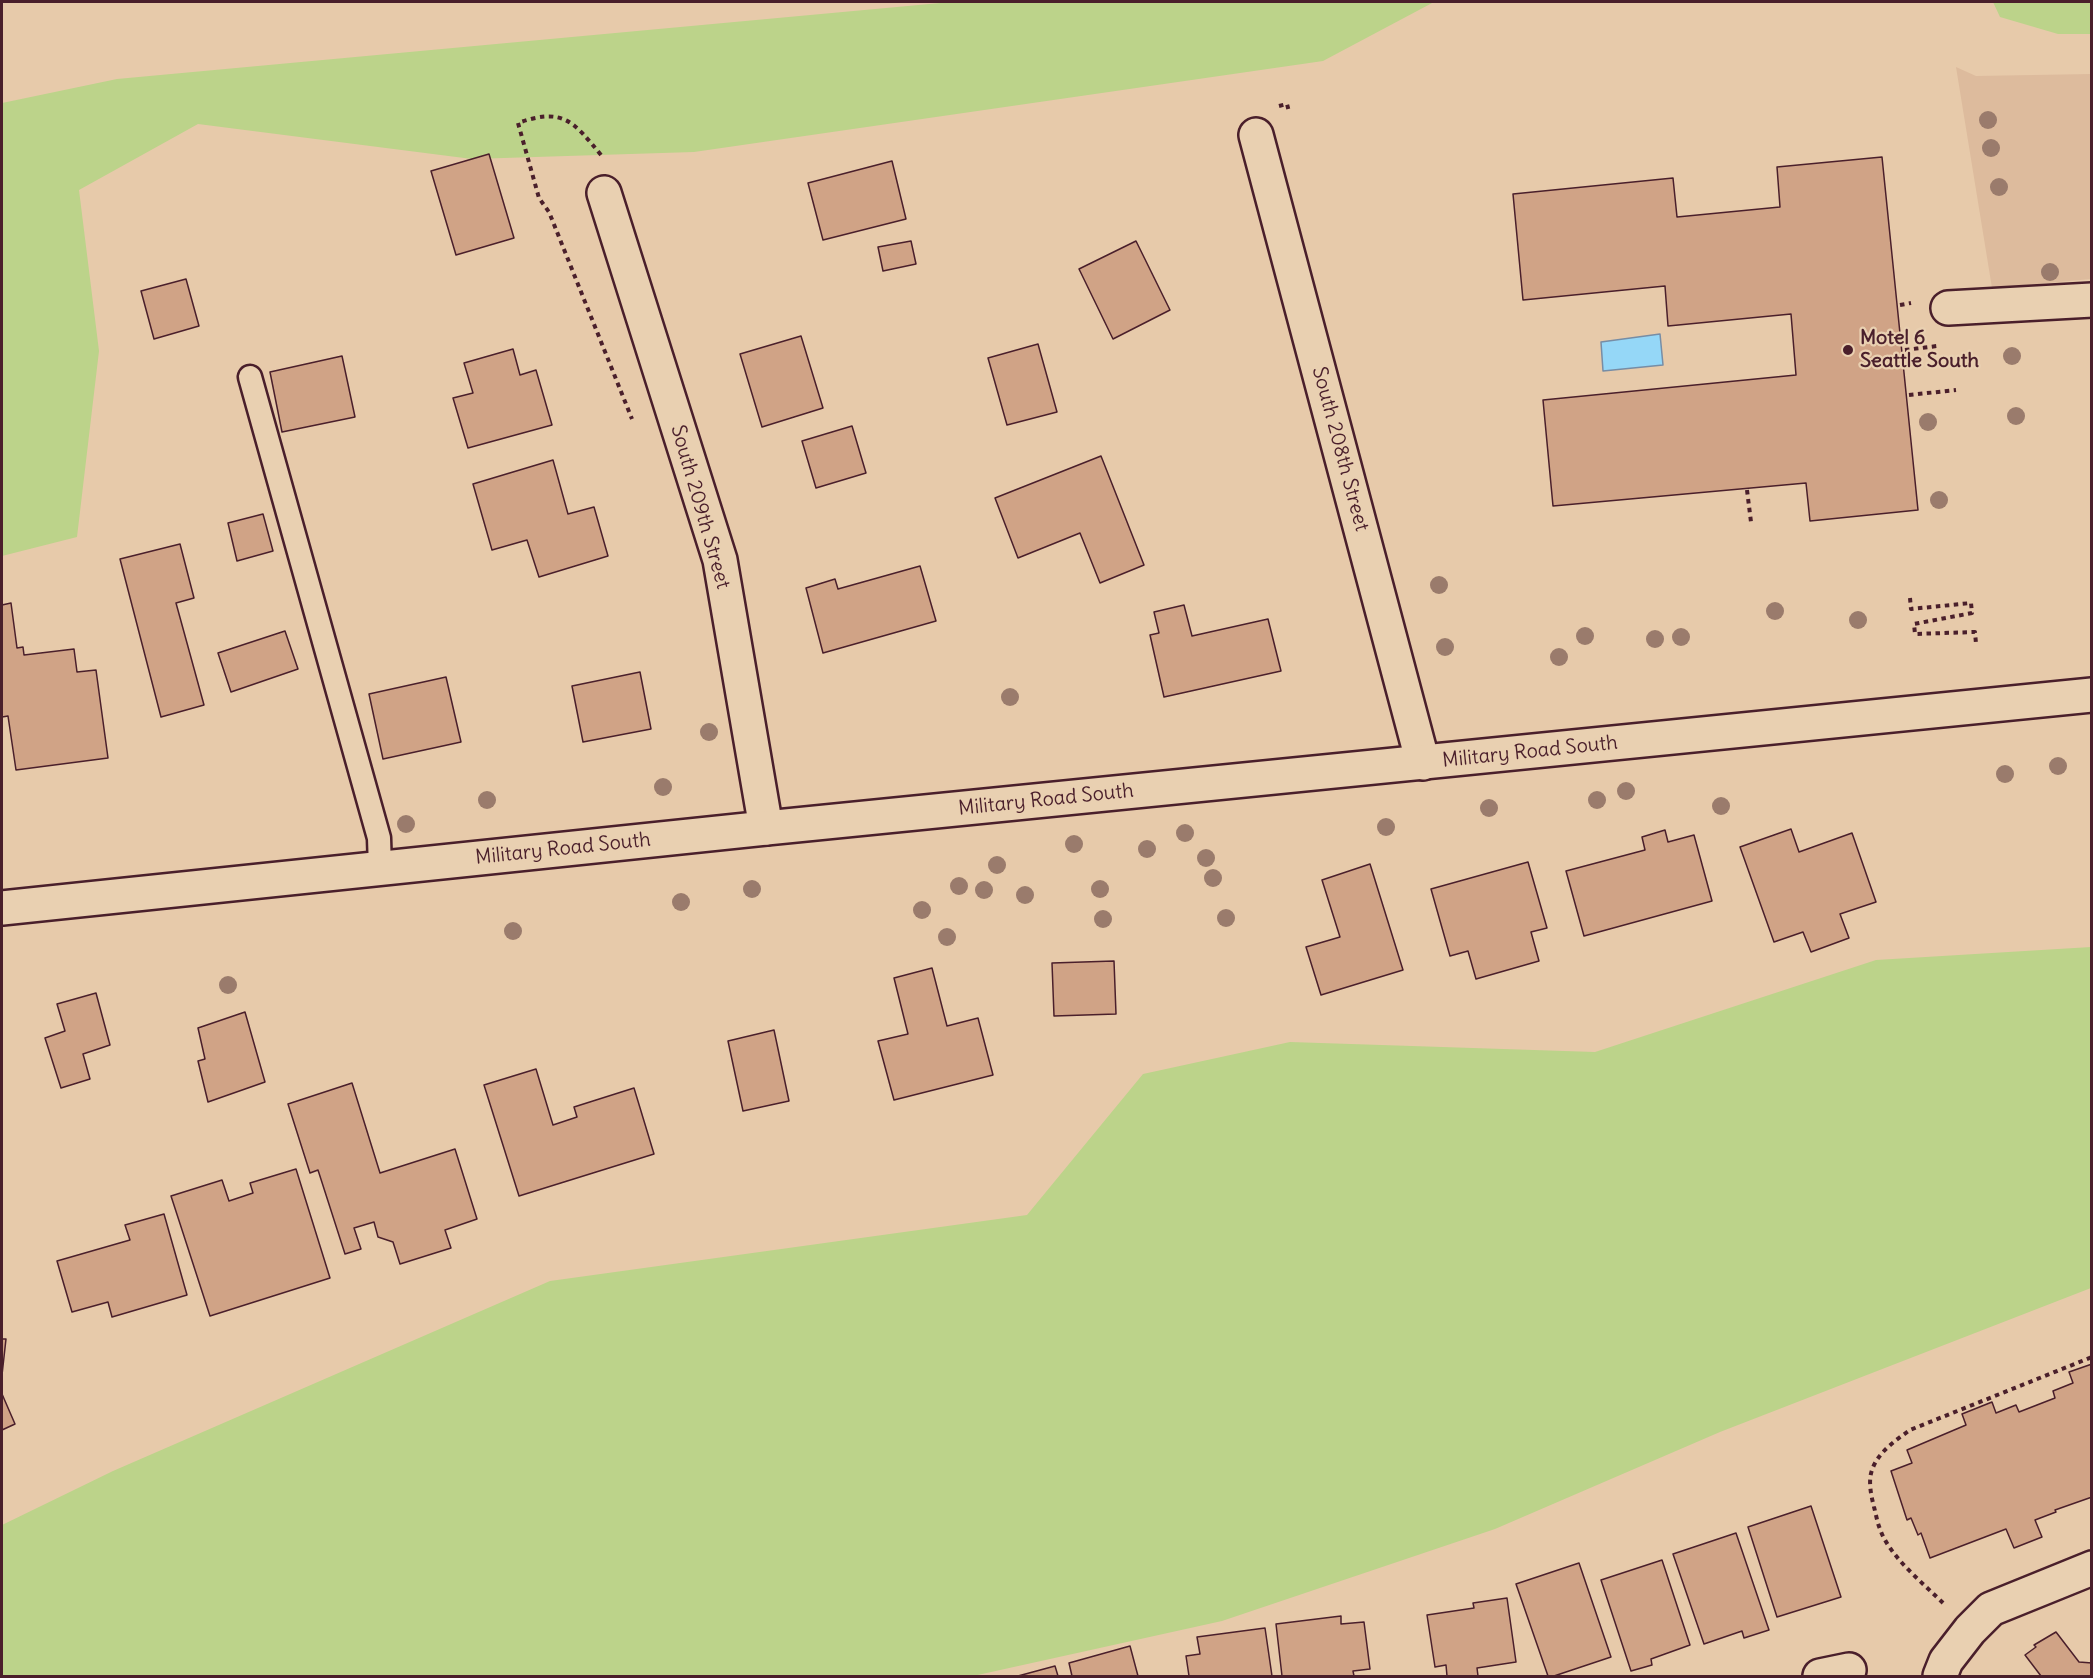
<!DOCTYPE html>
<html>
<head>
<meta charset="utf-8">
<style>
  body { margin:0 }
  #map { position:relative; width:2093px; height:1678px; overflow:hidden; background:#e7caaa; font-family:Delius,sans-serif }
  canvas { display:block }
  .frame { position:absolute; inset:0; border:3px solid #4a1f2b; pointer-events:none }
</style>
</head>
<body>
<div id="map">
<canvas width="2093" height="1678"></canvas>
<div class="frame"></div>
</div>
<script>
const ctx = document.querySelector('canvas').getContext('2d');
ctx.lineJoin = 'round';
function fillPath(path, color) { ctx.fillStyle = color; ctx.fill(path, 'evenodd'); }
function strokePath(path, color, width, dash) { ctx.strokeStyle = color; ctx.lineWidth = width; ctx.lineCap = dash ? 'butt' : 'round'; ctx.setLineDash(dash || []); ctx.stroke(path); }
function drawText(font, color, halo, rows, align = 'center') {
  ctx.font = font + ' Delius,sans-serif'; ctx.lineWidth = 4.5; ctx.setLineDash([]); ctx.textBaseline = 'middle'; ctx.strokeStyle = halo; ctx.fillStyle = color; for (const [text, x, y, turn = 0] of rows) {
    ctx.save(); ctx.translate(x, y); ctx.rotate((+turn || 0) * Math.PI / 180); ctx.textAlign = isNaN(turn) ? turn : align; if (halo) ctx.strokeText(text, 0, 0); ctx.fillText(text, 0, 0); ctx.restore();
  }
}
fillPath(new Path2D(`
  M1956,67L1976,76L2091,74V279L1992,288Z`), '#ddbb9d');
fillPath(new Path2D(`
  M951,2H1434L1323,61L694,152L472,159L198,124L79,190L99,351L77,537L2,556V103L117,79Z
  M1993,2H2091V34H2058L2000,17Z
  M2091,947V1288L1720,1432L1495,1529L1222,1621L973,1676H2V1525L113,1471L550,1281L1027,1215L1143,1074L1290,1042L1595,1052L1876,960Z`), '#bcd38a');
const water = new Path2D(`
  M1660,334L1663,365L1603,371L1601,342Z`);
fillPath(water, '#95d7f7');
strokePath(water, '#778da5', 1.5);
const building = new Path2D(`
  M489,154L514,238L456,255L431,171Z
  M1882,157L1918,510L1810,521L1806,483L1553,506L1543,400L1796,375L1791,314L1668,326L1665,286L1523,300L1513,194L1673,178L1677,217L1780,207L1777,167Z
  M892,161L906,219L823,240L808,183Z
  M911,241L916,264L883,271L878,247Z
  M1136,241L1170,310L1113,339L1079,269Z
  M186,279L199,326L154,339L141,291Z
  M801,336L823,408L762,427L740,354Z
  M1038,344L1057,412L1007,425L988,358Z
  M513,349L520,375L536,370L552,425L468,448L453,398L473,393L464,363Z
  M342,356L355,417L282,432L270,372Z
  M852,426L866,473L816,488L802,441Z
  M1101,456L1144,565L1100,583L1080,533L1018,558L995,498Z
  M553,460L568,514L594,507L608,556L539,577L527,540L492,550L473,484Z
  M263,514L273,551L237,561L228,523Z
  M180,544L194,598L176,603L204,705L161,717L120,559Z
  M920,566L936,621L823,653L806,588L835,579L838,589Z
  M11,603L17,648L23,647L24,655L74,649L77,672L96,670L108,758L16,770L8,716L2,717V605Z
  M1184,605L1192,636L1268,619L1281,671L1164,697L1150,635L1159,633L1154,612Z
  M285,631L298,669L231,692L218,653Z
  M640,672L651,729L583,742L572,686Z
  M446,677L461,742L383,759L369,694Z
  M1791,829L1799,852L1852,833L1876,902L1840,914L1849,938L1811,952L1803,932L1774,942L1740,847Z
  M1665,830L1668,842L1694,835L1712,901L1584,936L1566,871L1645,850L1642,837Z
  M1528,862L1547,928L1531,932L1539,961L1476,979L1468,951L1450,956L1431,889Z
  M1370,864L1403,970L1321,995L1306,947L1340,937L1322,880Z
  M1114,961L1116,1014L1054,1016L1052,963Z
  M932,968L947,1026L978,1018L993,1075L894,1100L878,1041L908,1034L894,978Z
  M96,993L110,1045L83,1054L90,1079L61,1088L45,1038L65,1031L57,1004Z
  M245,1012L265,1082L208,1102L198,1061L205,1059L198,1028Z
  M774,1030L789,1101L743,1111L728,1041Z
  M536,1069L553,1125L577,1117L574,1107L634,1088L654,1154L519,1196L484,1085Z
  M352,1083L380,1173L455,1149L477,1219L445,1230L451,1248L400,1264L393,1242L378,1237L374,1222L354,1228L361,1249L345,1254L318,1170L310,1173L288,1104Z
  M296,1169L330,1278L210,1316L171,1196L222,1180L229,1201L253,1193L250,1183Z
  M164,1214L187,1295L112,1317L108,1302L72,1312L57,1261L130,1240L125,1225Z
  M2,1339H6L2,1375Z
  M2092,1364V1497L2055,1510L2056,1512L2035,1520L2042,1537L2014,1548L2006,1529L1930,1558L1921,1533L1918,1535L1911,1518L1907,1520L1891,1471L1912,1463L1907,1450L1966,1425L1962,1414L1992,1402L1996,1413L2016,1405L2019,1412L2055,1398L2053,1391L2073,1383L2069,1372Z
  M2,1394L15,1424L2,1430Z
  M1811,1506L1841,1597L1777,1617L1748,1527Z
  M1736,1533L1769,1630L1744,1638L1742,1631L1704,1644L1673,1554Z
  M1662,1560L1690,1645L1651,1659L1652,1665L1631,1671L1601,1580Z
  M1579,1563L1611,1657L1554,1676H1548L1516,1584Z
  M1507,1598L1516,1662L1477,1668L1478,1676H1447L1446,1665L1435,1667L1427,1615L1474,1608L1473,1603Z
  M1341,1616V1624L1364,1622L1370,1669L1353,1671L1354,1676H1282L1276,1624Z
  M1265,1628L1272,1676H1189L1186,1656L1200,1654L1197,1637Z
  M2056,1632L2079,1662L2092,1663V1676H2041L2025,1655L2036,1647L2034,1645Z
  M1130,1646L1138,1676H1072L1069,1663Z
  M1055,1666L1058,1676H1018Z`);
fillPath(building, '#d0a386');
strokePath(building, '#4a1f2b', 1.5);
const service = new Path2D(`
  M250,377L379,838L380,868`);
const minor = new Path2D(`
  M1256,135L1423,763
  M604,193L720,560L766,828
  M1948,308L2092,300
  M1820,1676L1849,1670
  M1940,1676L1946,1661L1970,1630L1991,1609L2092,1568`);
const secondary = new Path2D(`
  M2,908L766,828L2092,695`);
strokePath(service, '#4a1f2b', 27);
strokePath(minor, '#4a1f2b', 38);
strokePath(secondary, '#4a1f2b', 38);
strokePath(new Path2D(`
  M1279,106L1287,104L1289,112
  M601,155C573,121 563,107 518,123L539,198L549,212L632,419
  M1900,305L1911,303
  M1905,350L1937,346
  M1909,395L1956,390
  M1747,490L1751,522
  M1910,598L1911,609L1971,603L1972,613L1914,624L1915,634L1975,632L1976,644
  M1943,1603C1923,1583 1889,1556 1880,1529C1877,1522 1876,1514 1874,1507C1871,1495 1868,1481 1872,1470C1878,1452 1896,1440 1910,1430L2092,1357`), '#4a1f2b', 4, [4.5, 4.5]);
strokePath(service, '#e9d0b1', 22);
strokePath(minor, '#e9d0b1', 33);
strokePath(secondary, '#e9d0b1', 33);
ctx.fillStyle = '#9a7b6c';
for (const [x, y] of [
  [1988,120],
  [1991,148],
  [1999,187],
  [2050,272],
  [2012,356],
  [2016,416],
  [1928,422],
  [1939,500],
  [1439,585],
  [1775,611],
  [1858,620],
  [1585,636],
  [1681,637],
  [1655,639],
  [1445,647],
  [1559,657],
  [1010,697],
  [709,732],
  [2058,766],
  [2005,774],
  [663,787],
  [1626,791],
  [487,800],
  [1597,800],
  [1721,806],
  [1489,808],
  [406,824],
  [1386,827],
  [1185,833],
  [1074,844],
  [1147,849],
  [1206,858],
  [997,865],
  [1213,878],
  [959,886],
  [752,889],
  [1100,889],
  [984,890],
  [1025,895],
  [681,902],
  [922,910],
  [1226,918],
  [1103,919],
  [513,931],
  [947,937],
  [228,985]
]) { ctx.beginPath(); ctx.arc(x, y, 9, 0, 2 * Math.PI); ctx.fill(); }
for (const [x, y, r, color] of [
  [1848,350,6,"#4a1f2b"]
]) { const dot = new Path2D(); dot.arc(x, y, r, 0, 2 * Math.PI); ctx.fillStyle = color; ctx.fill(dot); strokePath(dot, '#e9d0b1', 2); }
drawText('bold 20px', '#4a1f2b', '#e9d0b1', [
  ["Motel 6",1860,338],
  ["Seattle South",1860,361]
], 'left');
drawText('20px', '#4a1f2b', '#e9d0b1', [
  ["South 208th Street",1340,449,75],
  ["South 209th Street",700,507,74],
  ["Military Road South",1530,752,-6],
  ["Military Road South",1046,800,-6],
  ["Military Road South",563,849,-6]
]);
</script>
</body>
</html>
